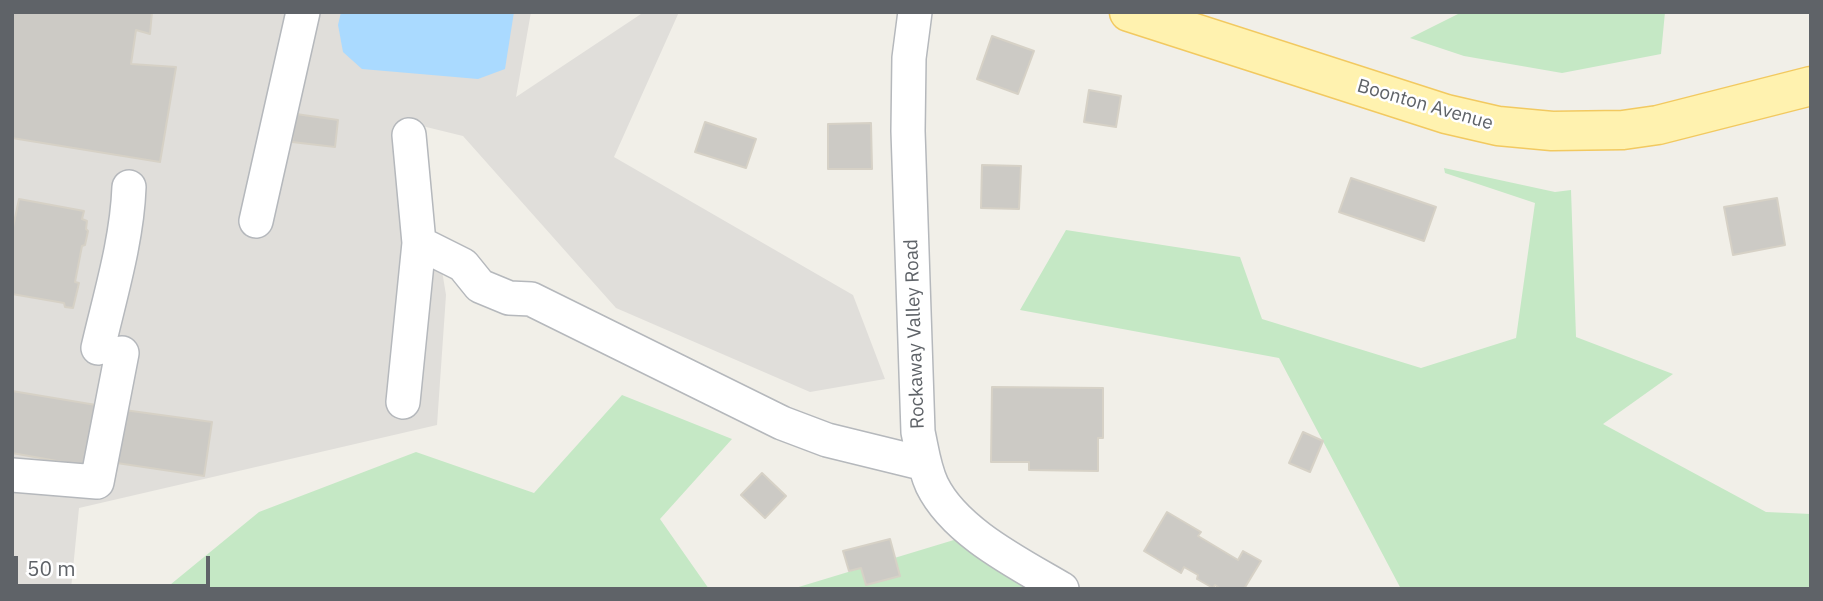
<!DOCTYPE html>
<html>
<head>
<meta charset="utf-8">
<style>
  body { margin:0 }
  #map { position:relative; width:1823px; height:601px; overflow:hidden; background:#f1efe8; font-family:"IBM Plex Sans",sans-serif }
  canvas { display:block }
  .frame { position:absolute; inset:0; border:14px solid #5f6368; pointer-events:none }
  .scale { position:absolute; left:14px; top:556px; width:196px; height:32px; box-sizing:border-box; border:4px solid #5f6368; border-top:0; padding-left:9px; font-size:21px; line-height:24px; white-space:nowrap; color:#5f6368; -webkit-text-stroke:5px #fff; paint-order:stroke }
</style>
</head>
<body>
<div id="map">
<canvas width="1823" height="601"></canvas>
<div class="frame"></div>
<div class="scale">50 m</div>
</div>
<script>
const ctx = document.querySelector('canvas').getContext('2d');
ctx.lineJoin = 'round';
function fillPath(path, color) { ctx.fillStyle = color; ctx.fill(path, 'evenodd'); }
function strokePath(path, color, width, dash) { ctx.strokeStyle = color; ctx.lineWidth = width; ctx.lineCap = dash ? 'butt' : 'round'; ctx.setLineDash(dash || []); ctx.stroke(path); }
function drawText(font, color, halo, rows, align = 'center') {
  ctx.font = font + ' "IBM Plex Sans",sans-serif'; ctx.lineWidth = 5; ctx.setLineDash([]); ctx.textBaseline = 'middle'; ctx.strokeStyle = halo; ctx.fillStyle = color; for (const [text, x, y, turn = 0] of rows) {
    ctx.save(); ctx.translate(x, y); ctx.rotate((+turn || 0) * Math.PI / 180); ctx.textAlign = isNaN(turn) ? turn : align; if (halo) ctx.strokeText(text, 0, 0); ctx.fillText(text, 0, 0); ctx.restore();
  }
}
fillPath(new Path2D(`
  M12,12H531L516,97L644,12H679L614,157L853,295L885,379L810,392L616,308L463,136L418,125L446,295L437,425L79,508L71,589H12Z`), '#e0deda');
fillPath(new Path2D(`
  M1462,12H1665L1661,54L1562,73L1464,56L1410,38Z
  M1444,168L1555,192L1571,190L1576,337L1673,374L1603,424L1766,512L1811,514V589H1401L1279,358L1020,310L1066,230L1240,257L1262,319L1421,368L1516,338L1535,203L1445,173Z
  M622,395L732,439L660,519L709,589H165L259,512L416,452L534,493Z
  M977,533L1067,589H792Z`), '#c5e8c5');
fillPath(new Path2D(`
  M341,12H514L505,69L478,79L362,69L343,52L338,25Z`), '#aadaff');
const building = new Path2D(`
  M12,12H152L150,34L136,30L131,64L176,67L160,162L12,138Z
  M992,36L1034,51L1018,94L977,79Z
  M1089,90L1121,96L1116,127L1084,122Z
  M296,114L338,120L335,147L292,142Z
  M705,122L756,139L746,168L695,152Z
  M871,123L872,169H828V124Z
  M982,165L1021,166L1019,209L981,208Z
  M1351,178L1436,207L1424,241L1339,212Z
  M1777,198L1785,245L1733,255L1724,207Z
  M19,199L84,211L82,219L87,221L86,229L88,231L85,245L82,246L75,282L79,283L73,308L65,307L64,303L12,294V232Z
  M992,387L1103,388V438H1098V471L1029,470V462H991Z
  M12,391L96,405L85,466L12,453Z
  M117,409L212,422L204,476L110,462Z
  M1303,432L1323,441L1310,472L1289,463Z
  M762,473L786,496L765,518L741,495Z
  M1167,512L1201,532L1198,536L1238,560L1243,551L1261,561L1244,589H1221L1215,585L1213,588L1197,579L1198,575L1184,567L1181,573L1144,551Z
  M890,539L900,576L866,585L861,568L849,571L843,551Z`);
fillPath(building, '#cccac5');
strokePath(building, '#d6d1c6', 2);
const minor = new Path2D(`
  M915,12L909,58L908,131L918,432C922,450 924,468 932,485C955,532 1018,563 1062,589
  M256,221L303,12
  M419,243L463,265L480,286L509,298L531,299L782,423L827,440L925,464
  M98,348C110,296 127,241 129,187
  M403,402L419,243L409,135
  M12,475L97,482L122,353`);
const major = new Path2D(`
  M1129,12L1446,114L1498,126L1552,131L1623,130L1658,125L1811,86`);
strokePath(minor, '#b5b8bc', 36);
strokePath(major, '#f2c960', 41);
strokePath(minor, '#fff', 33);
strokePath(major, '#fff2af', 38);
drawText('19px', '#5f6368', '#fff', [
  ["Boonton Avenue",1425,105,16],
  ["Rockaway Valley Road",915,334,-92]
]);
</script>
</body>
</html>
